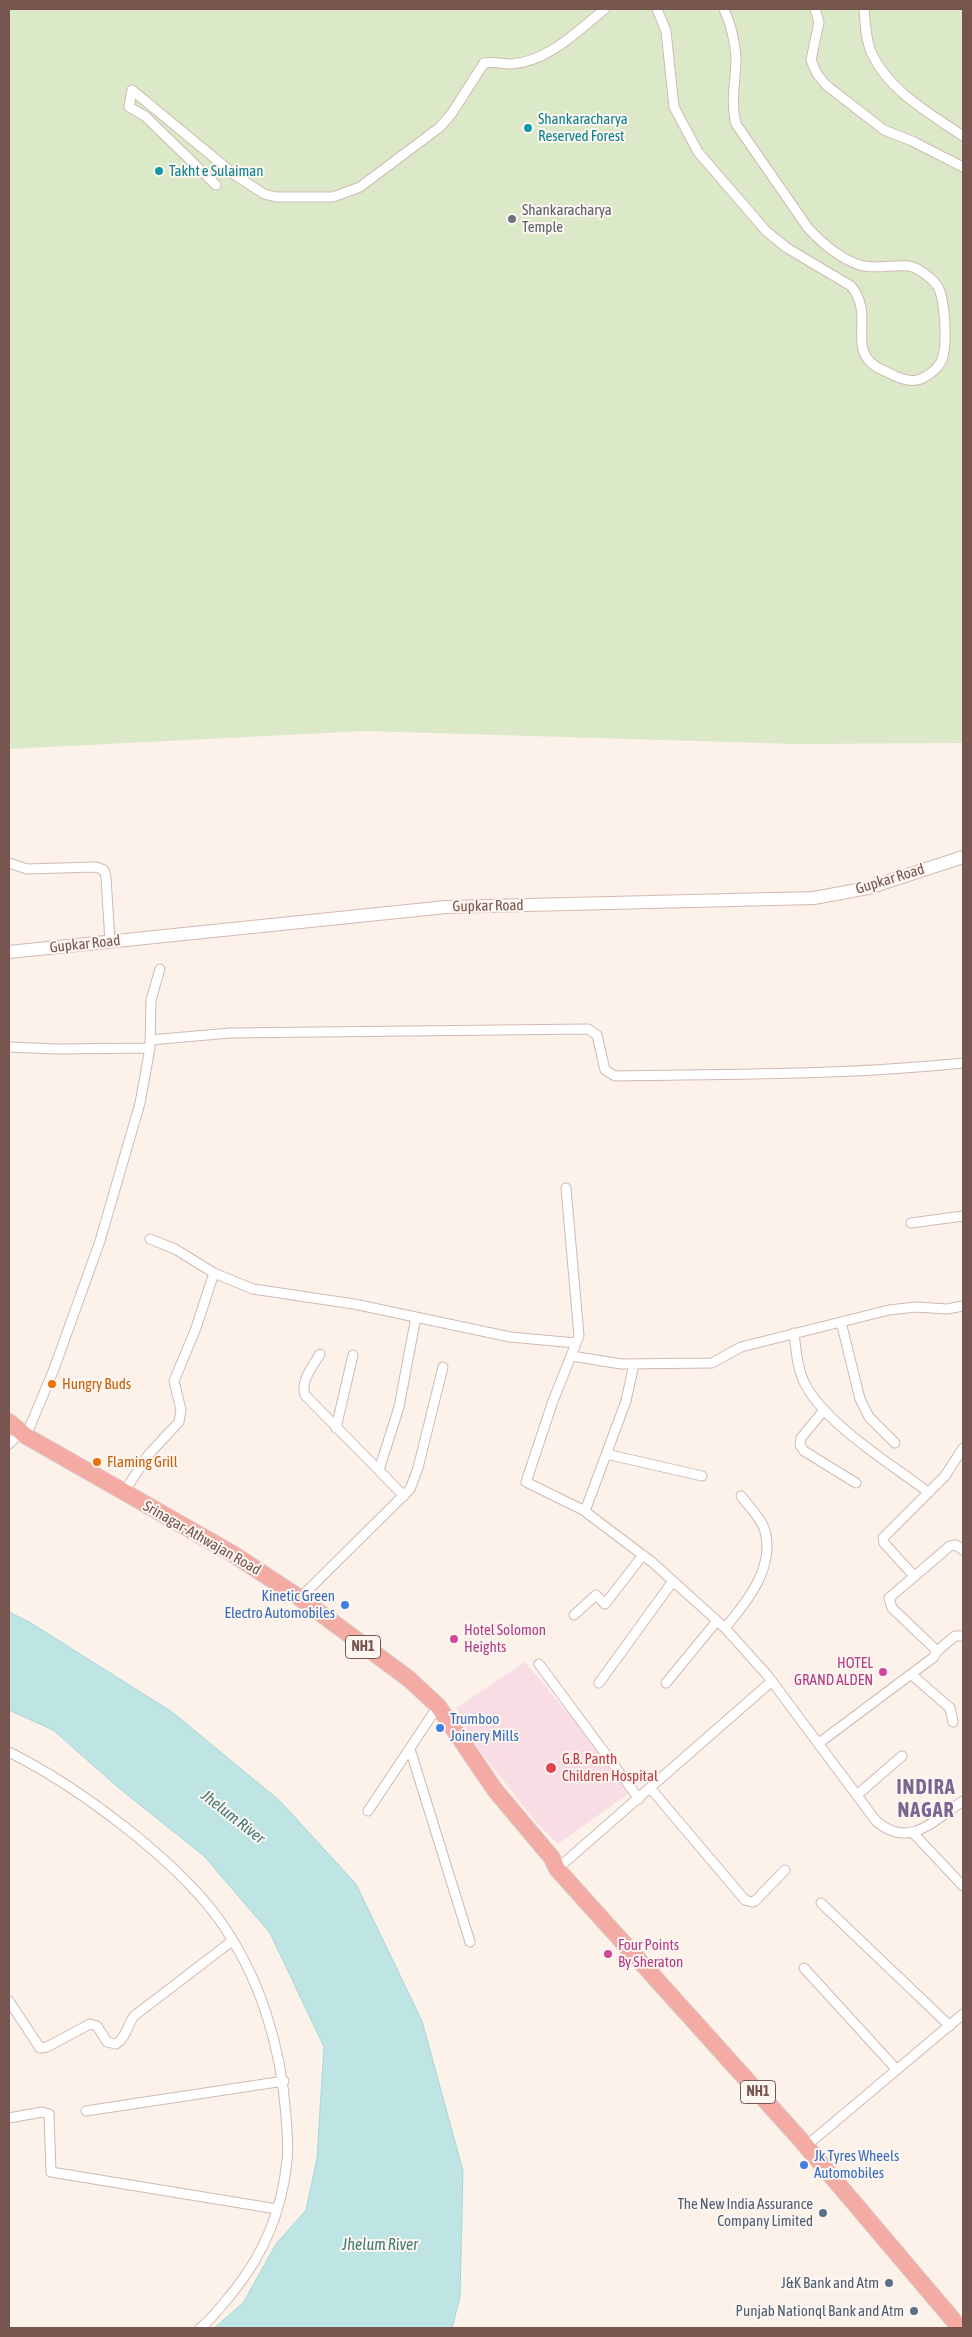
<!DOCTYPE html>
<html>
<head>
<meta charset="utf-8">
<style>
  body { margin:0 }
  #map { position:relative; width:972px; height:2337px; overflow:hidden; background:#fcf2ea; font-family:"Asap Condensed",sans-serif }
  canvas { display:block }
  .frame { position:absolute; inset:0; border:10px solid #76554e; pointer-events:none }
</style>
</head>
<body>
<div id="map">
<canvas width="972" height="2337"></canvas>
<div class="frame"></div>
</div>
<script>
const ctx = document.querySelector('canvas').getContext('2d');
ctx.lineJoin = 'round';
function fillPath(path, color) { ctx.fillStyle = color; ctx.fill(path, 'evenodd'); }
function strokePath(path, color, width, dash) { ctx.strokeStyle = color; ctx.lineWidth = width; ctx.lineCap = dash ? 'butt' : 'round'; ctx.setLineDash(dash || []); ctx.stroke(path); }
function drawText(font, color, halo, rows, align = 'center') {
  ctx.font = font + ' "Asap Condensed",sans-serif'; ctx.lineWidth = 4; ctx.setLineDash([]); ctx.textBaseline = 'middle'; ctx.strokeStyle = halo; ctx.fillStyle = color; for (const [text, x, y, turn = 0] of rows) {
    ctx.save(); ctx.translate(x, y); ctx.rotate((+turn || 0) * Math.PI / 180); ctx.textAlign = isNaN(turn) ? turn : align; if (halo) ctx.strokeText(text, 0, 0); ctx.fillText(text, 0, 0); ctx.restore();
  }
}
fillPath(new Path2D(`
  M525,1662L576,1723L628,1794L558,1844L536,1822L473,1742L456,1708Z`), '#f9dde5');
fillPath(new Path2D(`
  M9,9H963V743L794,744L365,731L9,749Z`), '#dbe9c8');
const water = new Path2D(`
  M9,1612L31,1623L172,1712L280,1801L356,1884L422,2021L463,2171L460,2297L452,2328H214L243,2303L276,2244L306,2210L317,2158L324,2047L270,1933L204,1856L120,1789L53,1730L9,1710Z`);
fillPath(water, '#bee5e4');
strokePath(water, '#a5d7d6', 1);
const street = new Path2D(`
  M657,9L666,31L674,107L698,152L766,231L787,248L851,286C875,315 848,346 874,365C880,370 888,372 895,376C904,380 914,383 923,378C931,374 942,365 943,356C947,341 945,303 939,289C935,280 919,268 909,266C894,264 875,270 860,265C840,259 822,243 808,228L736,124C730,101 736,80 736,58C735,40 731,25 724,9
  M815,9L819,22L811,60L817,74L826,85L884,130L912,141L963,167
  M864,9C865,23 866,41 872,54C890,92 931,114 963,136
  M216,185L145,116L129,107L132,90L235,175L264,194L276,197H333L360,187L440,127L452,113L484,63C493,61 502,64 511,64C548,62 577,31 605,9
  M9,863L27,869L96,867L104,870L106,877L110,942
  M150,1040L230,1033L588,1029L597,1035L605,1070L615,1076C731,1074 848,1075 963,1063
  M9,1047L57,1049L150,1048
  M566,1188L579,1336L553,1401L526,1482L583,1510L652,1562L725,1628L768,1676L876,1821C909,1850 934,1820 963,1801
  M911,1223L963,1216
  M150,1239L175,1249L214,1273L253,1289L354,1304L510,1337L576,1343
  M841,1322L860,1399L869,1417L895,1443
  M794,1333C796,1349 797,1367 804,1382C823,1422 888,1462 924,1489
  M320,1354C313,1366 300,1381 305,1395L404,1496
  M572,1356L621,1364L712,1363L741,1347L889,1310L916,1307L947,1309L963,1306
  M824,1410L801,1438L800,1445L804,1451L856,1483
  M336,1428L353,1355
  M26,1436L54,1369L100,1241L140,1103L150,1048L151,1000L160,969
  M9,1444L14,1439
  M606,1454L702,1476
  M379,1470L399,1407L416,1317
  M124,1492L149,1454L179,1422L181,1410L174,1381L196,1328L214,1273
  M585,1511L626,1401L634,1364
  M914,1576L884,1543L883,1538L945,1476L963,1448
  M300,1598L410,1489L418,1468L443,1367
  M574,1615L596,1595L605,1604L643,1555
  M725,1628C746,1603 775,1568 765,1531C762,1519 749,1507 741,1496
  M936,1652L955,1636H963
  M539,1664L639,1799
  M912,1675L950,1708L953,1722
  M599,1683L673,1581
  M666,1683L717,1621
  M819,1743L934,1657L936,1652L934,1648L892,1608L889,1598L950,1546L956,1545L963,1550
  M410,1749L470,1942
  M9,1752C77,1786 173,1857 218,1918C260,1976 281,2046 286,2116C287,2131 289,2147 287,2161C282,2210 264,2254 233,2292C223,2304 212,2319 200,2328
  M651,1789L745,1900L752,1902L755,1901L785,1870
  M857,1795L902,1756
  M368,1811L438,1706
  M914,1834L963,1886
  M557,1869L772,1681
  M821,1903L950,2026
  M804,1968L897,2070
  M9,2001L40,2048L47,2047L90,2024L97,2026L107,2042L116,2044C126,2038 128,2024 134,2016L232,1941
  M86,2111L284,2081
  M9,2118L42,2112L49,2114L51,2172L277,2209
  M812,2141L963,2014`);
const secondary = new Path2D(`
  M9,952L446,907L814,898L868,888L963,857`);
const highway = new Path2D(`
  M9,1422L26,1436L233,1554L300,1598L409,1679L438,1706L495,1790L552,1858L557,1869L800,2139L960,2328`);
strokePath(street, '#d0bab2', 11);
strokePath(secondary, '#d3b9b0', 14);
strokePath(highway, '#d9cfcd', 18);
strokePath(street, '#fff', 9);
strokePath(secondary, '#fff', 12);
strokePath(highway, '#f3aba4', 16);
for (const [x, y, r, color] of [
  [528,128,5,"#0f9aa8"],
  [159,171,5,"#0f9aa8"],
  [512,219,5,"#6b7280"],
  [52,1384,5,"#e8710a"],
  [97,1462,5,"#e8710a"],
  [345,1605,5,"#3f7fe0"],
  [454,1639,5,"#d1479c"],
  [883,1672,5,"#d1479c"],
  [440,1728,5,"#3f7fe0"],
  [551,1768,6,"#e0444e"],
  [608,1954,5,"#d1479c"],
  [804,2165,5,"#3f7fe0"],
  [823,2213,5,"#5c6f8a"],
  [889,2283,5,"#5c6f8a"],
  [914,2311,5,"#5c6f8a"]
]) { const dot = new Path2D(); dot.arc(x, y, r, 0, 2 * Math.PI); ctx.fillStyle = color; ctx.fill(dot); strokePath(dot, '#fef6f0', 2); }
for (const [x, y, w] of [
  [363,1647,35],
  [758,2092,35]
]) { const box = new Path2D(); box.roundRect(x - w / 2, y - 11.5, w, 23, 4); ctx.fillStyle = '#fef6f0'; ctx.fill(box); strokePath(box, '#76554e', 1); }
drawText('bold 14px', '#76554e', null, [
  ["NH1",363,1647],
  ["NH1",758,2092]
]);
drawText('15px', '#0d838f', '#fef6f0', [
  ["Shankaracharya",538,119],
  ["Reserved Forest",538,136],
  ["Takht e Sulaiman",169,171]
], 'left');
drawText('15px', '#5b616d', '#fef6f0', [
  ["Shankaracharya",522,210],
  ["Temple",522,227]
], 'left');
drawText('15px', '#76554e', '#fef6f0', [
  ["Gupkar Road",890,879,-17],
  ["Gupkar Road",488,906,-1],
  ["Gupkar Road",85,944,-6],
  ["Srinagar-Athwajan Road",202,1538,30]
]);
drawText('15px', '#c56008', '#fef6f0', [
  ["Hungry Buds",62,1384],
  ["Flaming Grill",107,1462]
], 'left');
drawText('15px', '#366cbe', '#fef6f0', [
  ["Kinetic Green",335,1596,"right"],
  ["Electro Automobiles",335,1613,"right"],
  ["Trumboo",450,1719],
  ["Joinery Mills",450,1736],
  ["Jk Tyres Wheels",814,2156],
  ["Automobiles",814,2173]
], 'left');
drawText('15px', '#b23c85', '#fef6f0', [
  ["Hotel Solomon",464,1630],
  ["Heights",464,1647],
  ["HOTEL",873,1663,"right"],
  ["GRAND ALDEN",873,1680,"right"],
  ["Four Points",618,1945],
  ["By Sheraton",618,1962]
], 'left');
drawText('15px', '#be3a42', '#fef6f0', [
  ["G.B. Panth",562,1759],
  ["Children Hospital",562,1776]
], 'left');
drawText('15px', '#4e5e75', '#fef6f0', [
  ["The New India Assurance",813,2204],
  ["Company Limited",813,2221],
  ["J&K Bank and Atm",879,2283],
  ["Punjab Nationql Bank and Atm",904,2311]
], 'right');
drawText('italic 16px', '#417a7a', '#fef6f0', [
  ["Jhelum River",233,1817,38],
  ["Jhelum River",380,2245]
]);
ctx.letterSpacing = '1px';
drawText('bold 20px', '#7b6691', '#fef6f0', [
  ["INDIRA",926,1788],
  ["NAGAR",926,1811]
]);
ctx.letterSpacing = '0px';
</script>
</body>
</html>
